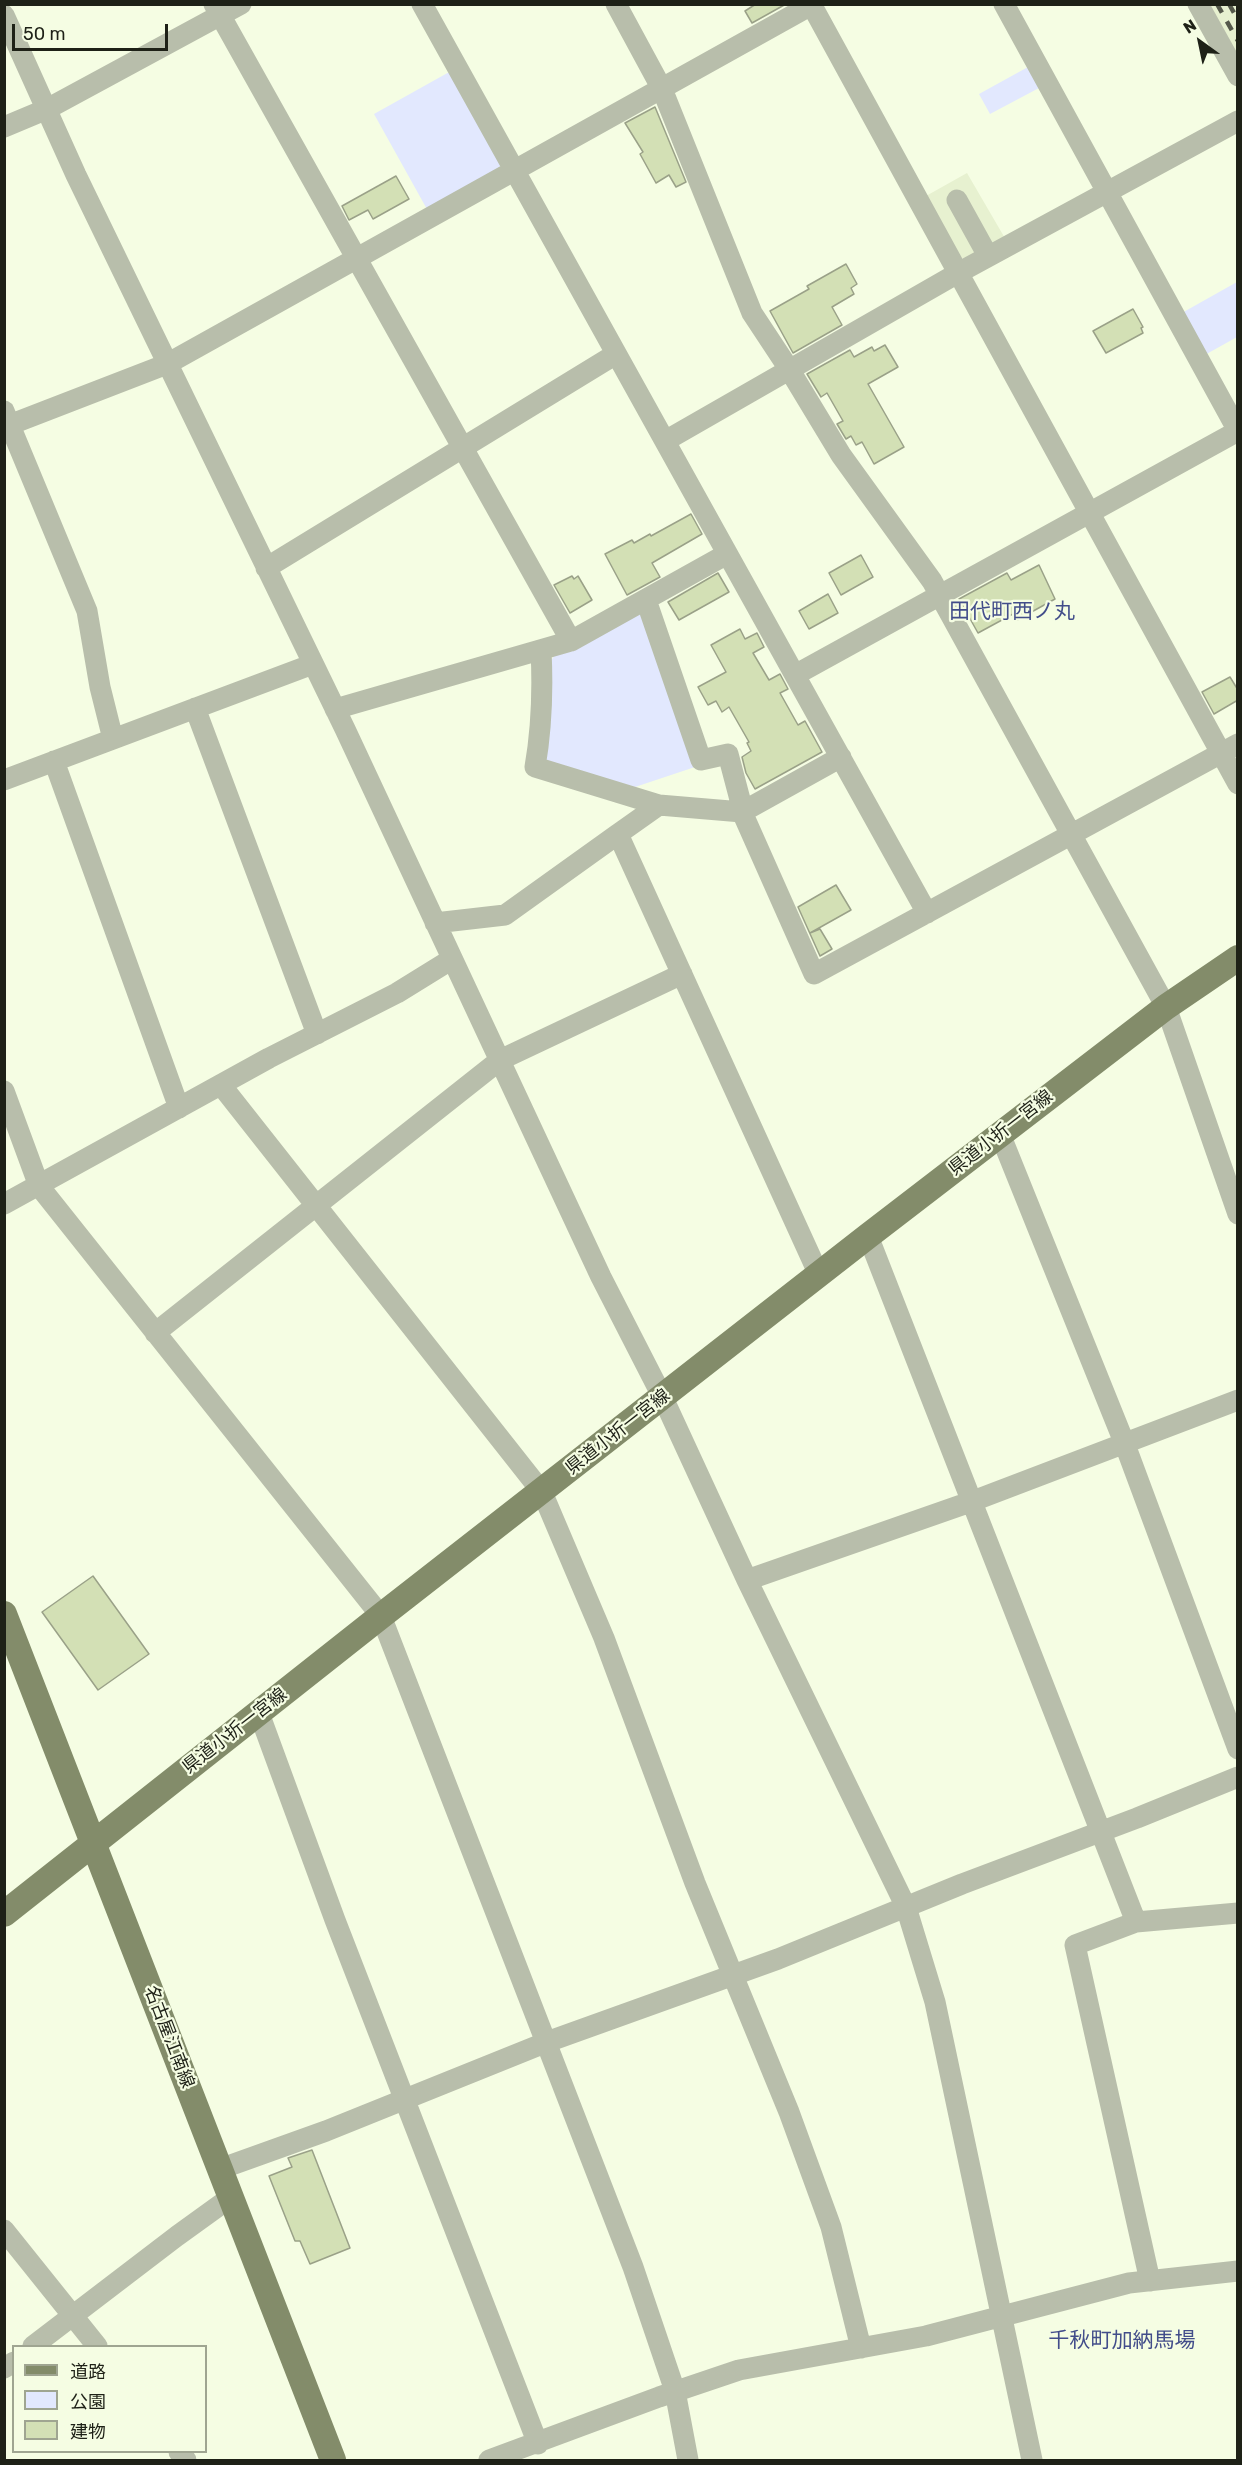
<!DOCTYPE html>
<html>
<head>
<meta charset="utf-8">
<style>
  body { margin:0 }
  #map { position:relative; width:1242px; height:2465px; overflow:hidden; background:#f5fde3; font-family:Rubik,"Noto Sans JP",sans-serif }
  canvas { display:block }
  .frame { position:absolute; inset:0; border:6px solid #1e2117; pointer-events:none }
  .legend { position:absolute; left:12px; top:2345px; width:195px; height:108px; box-sizing:border-box; background:#f5fde3; border:2px solid #9fa591; margin:0; padding:8px 10px; list-style:none; font-size:18px; color:#1e2117 }
  .legend li { display:flex; align-items:center; gap:12px; height:30px }
  .legend b { width:30px; border:2px solid #9fa591 }
  .north { position:absolute; left:1170px; top:12px; width:60px; height:60px; -webkit-text-stroke:4px #f5fde3; paint-order:stroke; rotate:327deg; font-size:16px; font-weight:700; line-height:24px; text-align:center; color:#1e2117 }
  .north::after { content:''; display:block; margin:auto; width:21px; height:27px; background:#1e2117; clip-path:polygon(50% 0,100% 100%,50% 72%,0 100%) }
  .scale { position:absolute; left:12px; top:24px; width:156px; height:27px; box-sizing:border-box; border:3px solid #1e2117; border-top:0; padding-left:8px; font-size:18px; line-height:21px; white-space:nowrap; color:#1e2117; -webkit-text-stroke:4px #f5fde3; paint-order:stroke }
</style>
</head>
<body>
<div id="map">
<canvas width="1242" height="2465"></canvas>
<div class="frame"></div>
<ul class="legend">
<li><b style="height:8px;background:#838c6a"></b>道路</li>
<li><b style="height:16px;background:#e2e8fe"></b>公園</li>
<li><b style="height:16px;background:#d3e0b5"></b>建物</li>
</ul>
<div class="north">N</div>
<div class="scale">50 m</div>
</div>
<script>
const ctx = document.querySelector('canvas').getContext('2d');
ctx.lineJoin = 'round';
function fillPath(path, color) { ctx.fillStyle = color; ctx.fill(path, 'evenodd'); }
function strokePath(path, color, width, dash) { ctx.strokeStyle = color; ctx.lineWidth = width; ctx.lineCap = dash ? 'butt' : 'round'; ctx.setLineDash(dash || []); ctx.stroke(path); }
function drawText(font, color, halo, rows, align = 'center') {
  ctx.font = font + ' Rubik,"Noto Sans JP",sans-serif'; ctx.lineWidth = 4.5; ctx.setLineDash([]); ctx.textBaseline = 'middle'; ctx.strokeStyle = halo; ctx.fillStyle = color; for (const [text, x, y, turn = 0] of rows) {
    ctx.save(); ctx.translate(x, y); ctx.rotate((+turn || 0) * Math.PI / 180); ctx.textAlign = isNaN(turn) ? turn : align; if (halo) ctx.strokeText(text, 0, 0); ctx.fillText(text, 0, 0); ctx.restore();
  }
}
fillPath(new Path2D(`
  M1206,5H1237V62Z
  M967,173L1006,240L968,260L960,257L926,196Z`), '#e7f1d0');
fillPath(new Path2D(`
  M1028,67L1039,88L990,114L979,94Z
  M451,71L501,162L499,171L428,211L374,114Z
  M1237,282V337L1203,356L1180,314Z
  M645,609L698,766L635,787L548,762L543,755L548,666L554,656Z`), '#e2e8fe');
const building = new Path2D(`
  M756,4H786L752,23L745,11Z
  M655,107L686,182L676,187L669,175L656,183L640,154L643,152L625,123Z
  M396,176L409,199L373,219L368,210L349,220L342,206Z
  M846,264L857,284L851,288L854,294L832,307L842,325L793,353L770,311L809,289L807,286Z
  M1133,309L1143,327L1141,328L1143,333L1106,353L1093,331Z
  M885,345L898,367L868,384L904,447L874,464L862,442L856,445L851,436L846,439L837,424L843,421L827,393L821,397L807,374L850,350L854,357L872,347L874,351Z
  M691,514L702,534L652,563L660,577L627,595L605,554L632,540L634,543L650,534L651,536Z
  M861,555L873,577L841,595L829,573Z
  M1039,565L1055,599L1017,620L1013,614L978,633L959,599L1007,573L1011,580Z
  M718,573L729,592L679,620L668,602Z
  M572,576L574,579L578,576L592,600L570,613L554,585Z
  M828,594L838,613L809,629L799,611Z
  M740,629L745,639L757,633L764,647L753,653L769,680L780,674L788,689L780,693L798,725L805,721L822,752L755,789L746,773L742,757L751,751L747,743L749,742L729,707L722,712L716,701L708,705L698,687L726,672L711,645Z
  M1230,677L1238,690V700L1214,714L1202,692Z
  M836,885L851,910L810,933L820,929L832,949L820,956L798,907Z
  M93,1576L149,1654L98,1690L42,1612Z
  M312,2150L350,2248L310,2264L300,2241H295L269,2176L292,2167L288,2158Z`);
fillPath(building, '#d3e0b5');
strokePath(building, '#9aa188', 1.5);
strokePath(new Path2D(`
  M214,4L571,641
  M422,4L927,913
  M616,4L662,89L752,313L789,369L841,455L932,581L1166,1007L1238,1214
  M811,4L1238,784
  M1004,4L1238,431
  M1198,4L1238,76
  M4,15L76,175L345,729L601,1277L663,1398L747,1580L906,1907L935,2002L1032,2460
  M4,127L47,109L241,4
  M957,200L988,256
  M4,411L87,611L100,687L113,739
  M4,427L167,364L813,4
  M665,441L958,273L1238,121
  M266,568L616,354
  M646,600L701,760L728,754L743,811
  M541,650C543,690 542,727 535,767L659,805L742,812L814,974L1238,744
  M795,675L1238,431
  M195,708L317,1034
  M335,709L571,641L727,554
  M54,761L179,1108
  M4,780L313,664
  M742,812L841,757
  M618,834L659,805
  M435,923L505,915L618,834L819,1275
  M221,1085L542,1492L604,1638L695,1883L789,2112L831,2227L861,2348
  M4,1091L39,1186L381,1616L633,2267L675,2391L688,2460
  M1000,1134L1124,1442L1238,1749
  M4,1204L269,1058L397,993L452,959
  M868,1236L1136,1922
  M155,1333L500,1060L682,974
  M747,1580L973,1501L1238,1400
  M259,1713L335,1920L538,2444
  M220,2169L326,2131L547,2042L778,1959L962,1884L1137,1818L1238,1777
  M4,2230L97,2346
  M1150,2281L1075,1945L1136,1922L1238,1913
  M33,2346L177,2236L231,2197
  M4,2368L14,2362
  M179,2452L186,2460
  M489,2460L659,2397L739,2370L926,2336L1129,2283L1238,2271`), '#b8beab', 21);
strokePath(new Path2D(`
  M4,1614L333,2460
  M4,1914L381,1616L868,1236L1166,1007L1238,958`), '#838c6a', 26);
strokePath(new Path2D(`
  M1217,4L1238,41
  M1229,4L1238,20`), '#55594b', 4.5, [10, 10]);
drawText('18px', '#1e2117', '#f5fde3', [
  ["県道小折一宮線",1001,1133,-38],
  ["県道小折一宮線",618,1432,-38],
  ["県道小折一宮線",235,1731,-38],
  ["名古屋江南線",169,2037,69]
]);
drawText('21px', '#424d8a', '#f5fde3', [
  ["田代町西ノ丸",1012,612],
  ["千秋町加納馬場",1122,2341]
]);
</script>
</body>
</html>
